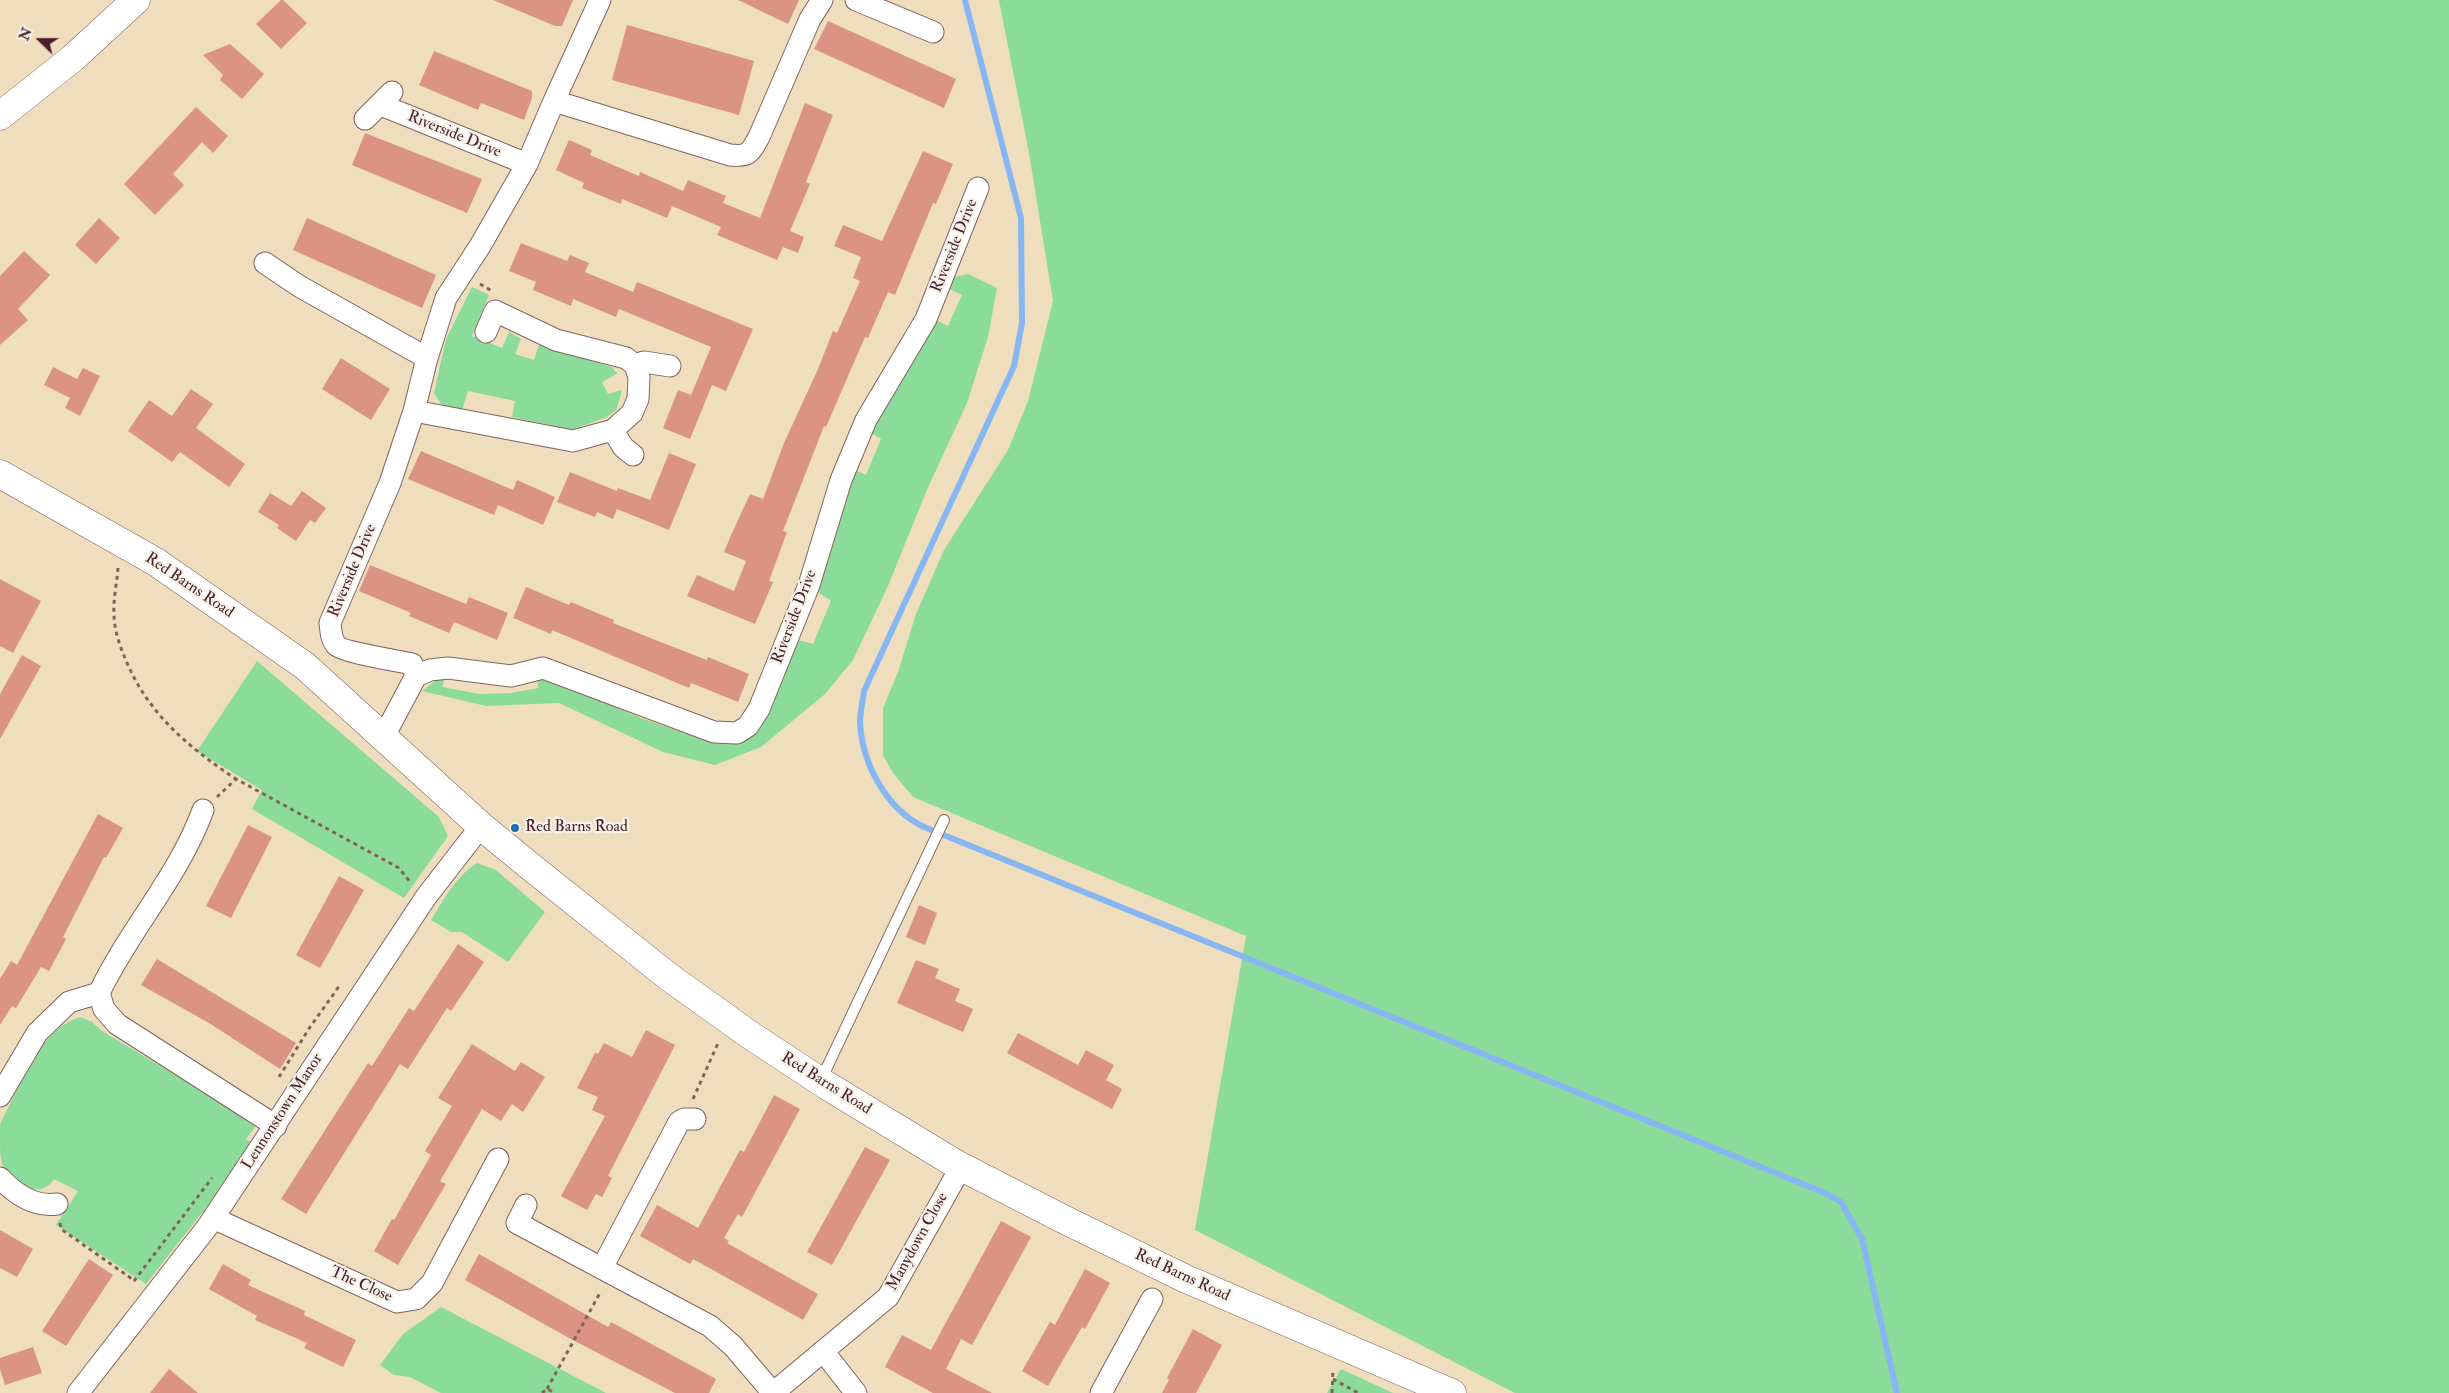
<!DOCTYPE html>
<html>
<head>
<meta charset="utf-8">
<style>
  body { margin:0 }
  #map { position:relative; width:2449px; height:1393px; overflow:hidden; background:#efdebd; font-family:"IM FELL Double Pica",serif }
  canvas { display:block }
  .north { position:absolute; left:15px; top:15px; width:50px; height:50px; -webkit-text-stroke:4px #f7f3e8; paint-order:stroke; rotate:292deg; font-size:14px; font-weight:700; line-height:20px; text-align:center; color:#4a1f2b }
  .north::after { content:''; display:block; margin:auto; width:18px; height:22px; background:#4a1f2b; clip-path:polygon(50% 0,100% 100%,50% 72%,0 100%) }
</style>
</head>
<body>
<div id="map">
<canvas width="2449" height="1393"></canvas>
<div class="north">N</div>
</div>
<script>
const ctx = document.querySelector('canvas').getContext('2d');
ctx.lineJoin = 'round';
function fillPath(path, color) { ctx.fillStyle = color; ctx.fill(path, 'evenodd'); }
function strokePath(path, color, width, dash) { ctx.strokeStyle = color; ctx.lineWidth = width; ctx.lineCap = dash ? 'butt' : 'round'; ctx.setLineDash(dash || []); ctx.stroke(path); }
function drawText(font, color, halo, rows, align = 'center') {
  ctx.font = font + ' "IM FELL Double Pica",serif'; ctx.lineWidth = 4.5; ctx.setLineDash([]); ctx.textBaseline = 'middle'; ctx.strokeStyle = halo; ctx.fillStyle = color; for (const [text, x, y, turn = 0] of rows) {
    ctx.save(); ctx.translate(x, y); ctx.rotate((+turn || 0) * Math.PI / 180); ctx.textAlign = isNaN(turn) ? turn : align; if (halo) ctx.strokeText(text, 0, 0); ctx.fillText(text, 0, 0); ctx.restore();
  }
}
fillPath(new Path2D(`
  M999,0H2449V1393H1515L1195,1230L1246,936L913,797L893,773L883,755V708L898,672L916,614L944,550L1008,450L1028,401L1053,301L1029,153Z
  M968,274L997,288L988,337L967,403L926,492L888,586L853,660L825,694L761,747L715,765L663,752L559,703L486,706L422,691L440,677L445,678L442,687L480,694L511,693L538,688L537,678L548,679L646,720L702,739L738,743L798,640L813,644L831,601L819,593L817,588L850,468L866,475L881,439L868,431L934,319L948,326L962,295L947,288L954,277Z
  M472,287L489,295L472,336L502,348L509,332L521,339L515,354L534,360L539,345L612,367L617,374L602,382L608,394L621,390V395L616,410L607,417L571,430L512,417L515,401L468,391L462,410L441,404L434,393L446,339Z
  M257,661L439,817L448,836L404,898L252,809L262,790L197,751Z
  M477,863L496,870L545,912L508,962L462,932H451L431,920C445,898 455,877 477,863Z
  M80,1017L92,1022L102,1031L257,1124L246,1139L252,1143L223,1186L146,1284L56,1225L78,1191L54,1179C47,1189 40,1191 28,1188C2,1180 0,1164 0,1140C0,1136 0,1130 0,1125C2,1118 7,1111 10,1104C23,1075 46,1026 80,1017Z
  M441,1307L606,1393H441L410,1377L394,1375L380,1365L403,1334Z
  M1341,1369L1393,1393H1327Z`), '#8bdb9a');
strokePath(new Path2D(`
  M965,0L1021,218L1022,323L1014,366L864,691C863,701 860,712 860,722C862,763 886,809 924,827L1825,1193L1841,1202L1862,1239L1897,1393`), '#86b7f2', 6);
fillPath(new Path2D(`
  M281,0H283L307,23L281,49L256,24Z
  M493,0H573L562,26H555Z
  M738,0H799L788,24Z
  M828,21L956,79L944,108L814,49Z
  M627,25L754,61L739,115L612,80Z
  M230,44L264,74L242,99L220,80L223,75L203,55Z
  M434,51L532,91V98L524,120L481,103L478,110L419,85Z
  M805,103L833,115L806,182L810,184L790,231L804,237L798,253L783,247L777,260L717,235L721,227L672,206L667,218L622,199L621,204L582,188L584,183L556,170L569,140L592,150L590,155L639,176L640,172L683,191L688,180L726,196L723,203L760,218Z
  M196,107L228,136L213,153L202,142L173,174L184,185L155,215L124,184Z
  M365,133L482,179L467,213L352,165Z
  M923,151L953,164L936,204L933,203L895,295L888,292L868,338L865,337L826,427L824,426L783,531L787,532L769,581L773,582L755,624L687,596L697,575L734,591L746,561L724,552L732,533L750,494L763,499L784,443L818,369L833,331L837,333L860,281L853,278L861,257L834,246L843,225L882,241Z
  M99,218L120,238L96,264L75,245Z
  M307,218L436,275L422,308L293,250Z
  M521,243L567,261L570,255L589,263L585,272L633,292L637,282L753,329L726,391L712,385L690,439L663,428L678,390L691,395L711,347L619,309L616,317L573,299L571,306L533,290L536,282L509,271Z
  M24,251L50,275L18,309L28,320L0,345V276Z
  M341,358L390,389L371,420L322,389Z
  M53,367L77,379L83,368L100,376L80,416L65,408L70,398L44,385Z
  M191,389L213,404L196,428L245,464L229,487L180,452L172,462L128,431L149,400L172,416Z
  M421,451L513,490L517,480L555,497L543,525L498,505L494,515L408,479Z
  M669,453L696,464L669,530L617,509L613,519L597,512L595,517L557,502L570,472L617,491L618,488L650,500Z
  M302,491L326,508L315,523L310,520L296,541L277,528L279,525L258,512L270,493L291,506Z
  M370,565L466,604L469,597L508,613L497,640L454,622L449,633L409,616L411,613L359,591Z
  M0,579L41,601L13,653L0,646Z
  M526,587L569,605L571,602L614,620L613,623L663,643L707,660L708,657L749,674L738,702L691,683L689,688L552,630L551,634L513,618Z
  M22,655L41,666L0,739V694Z
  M98,814L123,828L106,858L104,857L63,937L66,939L49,971L41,967L16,1008L12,1006L0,1025V979L11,961L17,965Z
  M248,825L272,837L231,918L206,906Z
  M339,876L364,890L320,968L296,955Z
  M919,905L937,913L925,945L906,937Z
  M458,944L484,962L451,1011L447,1008L408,1069L400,1064L306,1214L281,1199L368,1063L372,1066L409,1008L414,1011Z
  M157,959L296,1043L280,1069L209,1023L141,985Z
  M916,960L939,969L935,978L960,989L955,1001L973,1009L963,1032L897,1003Z
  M646,1030L675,1045L608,1176L612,1178L602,1197L596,1194L587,1210L561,1196L605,1116L592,1110L598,1097L577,1088L595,1053L598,1054L604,1043L632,1057Z
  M1018,1033L1078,1065L1086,1050L1114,1065L1106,1080L1122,1089L1112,1109L1007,1053Z
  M472,1044L515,1071L521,1062L545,1077L523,1112L512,1104L501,1121L482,1109L440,1181L446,1184L398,1265L374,1251L392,1219L394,1220L431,1155L425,1151L452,1106L438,1098Z
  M774,1095L800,1109L742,1217L738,1214L724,1238L729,1241L727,1243L818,1294L803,1320L693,1259L690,1264L640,1236L657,1205L698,1228L740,1150L744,1152Z
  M865,1147L890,1160L832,1265L807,1252Z
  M1001,1221L1031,1237L972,1345L961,1339L946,1369L992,1393H933L885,1367L902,1335L931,1350Z
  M0,1230L33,1249L17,1277L0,1268Z
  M479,1254L608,1327L611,1322L716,1379L709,1393H675L569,1338L465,1280Z
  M89,1259L113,1275L66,1346L42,1331Z
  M223,1264L251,1280L248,1285L305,1311L304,1315L356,1340L343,1367L304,1348L307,1343L255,1320L257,1316L209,1289Z
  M1085,1269L1110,1283L1085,1329L1082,1327L1048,1386L1022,1371L1050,1322L1055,1325Z
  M1193,1329L1222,1345L1196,1393H1162L1169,1380L1167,1378Z
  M33,1347L42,1373L5,1385L0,1369V1358Z
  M169,1369L198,1393H150Z`), '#da9385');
const lane = new Path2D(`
  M821,1080L944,820`);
const street = new Path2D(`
  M856,0L933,32
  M554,101L600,0
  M381,105L527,164L480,246L446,298L427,358
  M365,119L392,92
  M527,164L554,101L730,155C749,157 750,153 759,137L810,19L822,0
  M265,263L299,286L427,358L414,411
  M635,365L644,362L670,366
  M613,430L623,447L633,455
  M416,676L412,664C399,661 342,652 336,645C331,639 331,631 330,623L390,483L414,411L573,441L613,430L632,413L638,399L639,377L635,365L626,358L556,340L495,311L486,332
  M384,736L416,676L430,670L448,668L511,676L543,668L714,732L737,733L748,726L759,709L809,585L841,480L866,420L926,319L978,188
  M203,810C179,876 129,930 99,993L104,1009L117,1024L276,1126
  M0,1096L37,1033L69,1002L99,993
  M0,1178C15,1194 35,1207 57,1204
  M526,1205L517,1223L710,1326L733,1346L773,1393L888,1297L961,1167
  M213,1218L397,1302L416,1299L432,1283L498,1159
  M602,1268L679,1122L684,1119H695
  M823,1351L856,1393
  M78,1393L208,1226L426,897L481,826
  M1101,1393L1152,1299`);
const secondary = new Path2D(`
  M0,116L73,58L136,0
  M0,474L156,562L305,666L481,826L531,867L669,977L750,1035L826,1085L956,1164L1063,1219L1184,1278L1452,1393`);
strokePath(lane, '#84625e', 12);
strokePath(street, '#84625e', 23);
strokePath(secondary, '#84625e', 29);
strokePath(new Path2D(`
  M480,284L492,291
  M118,568C117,583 113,599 114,614C114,628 119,644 125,658C147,713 188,747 236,779
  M217,797L236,779L399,868L411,883
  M279,1077L310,1027L340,985
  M693,1099L719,1041
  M60,1223L61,1229L135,1281
  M134,1281L212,1178
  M1333,1379L1358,1393
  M547,1389L601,1291
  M542,1393L547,1389L555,1393
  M1332,1393L1333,1369`), '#84625e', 3, [4, 4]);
strokePath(lane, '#fff', 10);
strokePath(street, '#fff', 21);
strokePath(secondary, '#fff', 28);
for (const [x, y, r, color] of [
  [515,828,5,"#1f6fb2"]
]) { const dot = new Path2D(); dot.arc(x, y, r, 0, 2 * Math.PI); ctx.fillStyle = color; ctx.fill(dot); strokePath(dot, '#f7f3e8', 2); }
drawText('16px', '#4a1f2b', '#f7f3e8', [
  ["Riverside Drive",454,135,22],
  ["Riverside Drive",955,246,-68],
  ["Riverside Drive",353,571,-67],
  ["Red Barns Road",189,586,34],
  ["Riverside Drive",795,617,-69],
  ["Red Barns Road",826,1084,32],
  ["Lennonstown Manor",283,1112,-57],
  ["Manydown Close",918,1242,-61],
  ["Red Barns Road",1182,1276,25],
  ["The Close",361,1285,24]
]);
drawText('16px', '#4a1f2b', '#f7f3e8', [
  ["Red Barns Road",525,828]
], 'left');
</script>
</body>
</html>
